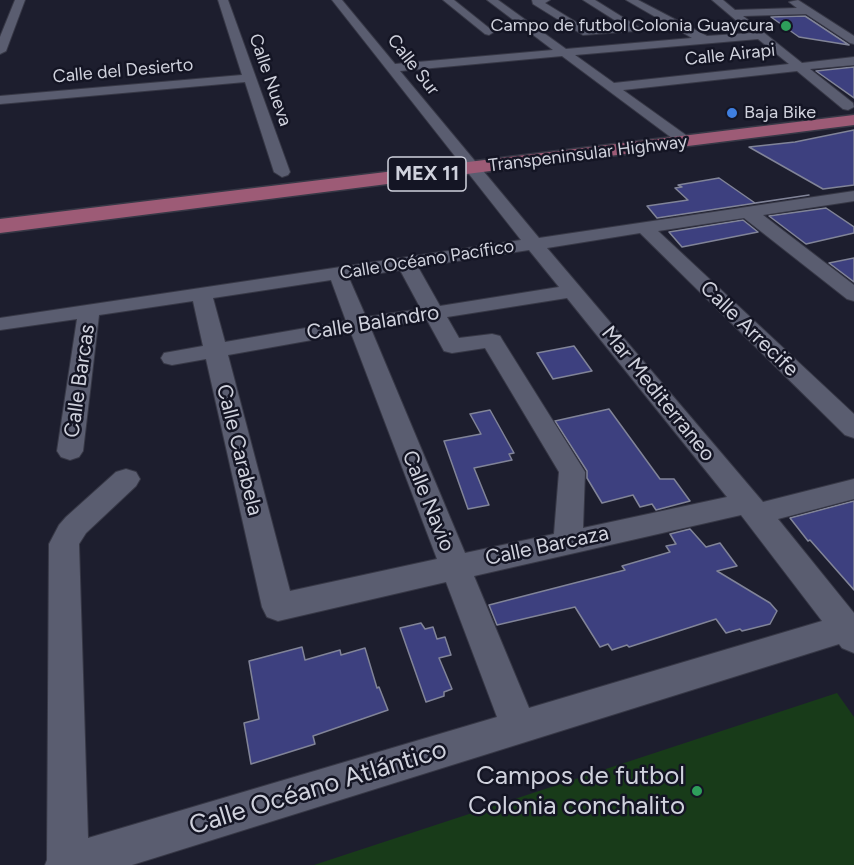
<!DOCTYPE html>
<html>
<head>
<meta charset="utf-8">
<style>
  body { margin:0 }
  canvas { display:block; background:#1d1e2e }
</style>
</head>
<body>
<canvas width="854" height="865"></canvas>
<script>
const ctx = document.querySelector('canvas').getContext('2d');
ctx.lineJoin = 'round';
function fillPath(path, color) { ctx.fillStyle = color; ctx.fill(path, 'evenodd'); }
function strokePath(path, color, width, dash) { ctx.strokeStyle = color; ctx.lineWidth = width; ctx.lineCap = dash ? 'butt' : 'round'; ctx.setLineDash(dash || []); ctx.stroke(path); }
function drawText(font, color, halo, rows, align = 'center') {
  ctx.font = font + ' Figtree,sans-serif'; ctx.lineWidth = 5; ctx.setLineDash([]); ctx.textBaseline = 'middle'; ctx.strokeStyle = halo; ctx.fillStyle = color; for (const [text, x, y, turn = 0] of rows) {
    ctx.save(); ctx.translate(x, y); ctx.rotate((+turn || 0) * Math.PI / 180); ctx.textAlign = isNaN(turn) ? turn : align; if (halo) ctx.strokeText(text, 0, 0); ctx.fillText(text, 0, 0); ctx.restore();
  }
}
fillPath(new Path2D(`
  M837,693L854,717V865H314Z`), '#183b19');
const building = new Path2D(`
  M805,16L849,45L799,37L771,17Z
  M854,67V98L816,71Z
  M854,130V185L823,189L749,147L795,142Z
  M719,178L755,203L809,195L657,218L647,206L688,200L675,188L682,187L678,185Z
  M826,208L854,227V233L806,244L769,216Z
  M743,220L758,232L682,247L669,232Z
  M854,258V282L829,263Z
  M574,346L592,371L553,379L537,353Z
  M609,409L660,479H674L690,501L656,510L652,504L640,507L633,495L602,503L587,478V471L555,421Z
  M490,410L514,453L509,454L512,460L474,468L489,505L468,509L444,441L481,434L470,414Z
  M854,501V590L810,540L808,541L790,518Z
  M690,529L706,547L720,543L737,566L717,571L770,603L777,611L770,624L742,631L740,629L726,633L716,619L629,647L627,645L612,650L608,644L600,647L575,607L497,625L489,605L625,570L622,566L670,552L666,546L676,544L670,534Z
  M421,623L425,629L433,627L437,639L445,637L451,655L439,658L452,689L444,692V696L426,702L400,628Z
  M302,647L305,660L340,650L341,655L365,648L377,688L379,687L388,710L313,736L315,744L251,764L244,723L259,719L249,661Z`);
fillPath(building, '#3d407f');
strokePath(building, '#818498', 1.5);
const street = new Path2D(`
  M15,0H25L6,51L0,54V37Z
  M218,0H228L290,172L288,175L282,177L274,172L245,82L0,104V96L242,75Z
  M332,0H342L395,64L553,50L487,0H498L566,49L692,38L626,0H638L707,36L751,33L712,0H723L735,10L797,8L789,2L798,0L854,36V44L850,43L806,14L743,16L802,63L854,57V65L810,69L853,103L854,107L848,110L843,109L797,71L623,90L690,138L692,141L685,145L680,144L562,56L400,71L539,238L854,191V201L763,215L854,285V301L847,299L744,218L658,231L854,414V438L845,435L640,233L547,248L763,502L854,479V499L778,519L854,613V653L842,648L839,644L132,865H45L47,860L49,544L59,525L66,517L116,472L126,469L136,472L140,479L136,486L86,533L79,544L88,838L497,717L446,582L278,621L267,617L262,607L206,359L172,365L164,363L161,358L164,353L203,346L193,301L99,315L83,451L79,457L70,460L61,457L57,451L77,319L0,330V318L521,240ZM758,39L789,64L614,83L575,55ZM529,250L559,287L440,306L418,267ZM400,270L421,309L366,317L349,278ZM331,280L346,321L225,342L213,298ZM567,298L727,497L583,528L585,472L503,341L500,336L492,334L459,338L447,317ZM427,320L444,351L452,353L485,348L559,472L554,534L465,553L371,329ZM351,333L437,559L290,591L228,355ZM741,515L822,621L529,708L474,576Z
  M443,0H454L494,32L489,35L485,34Z
  M532,0H550L545,3L589,30L624,26L583,0H595L640,28L635,31L583,35L533,4Z`);
const primary = new Path2D(`
  M854,115V125L0,233V219Z`);
strokePath(street, '#373846', 2);
strokePath(primary, '#373846', 3);
fillPath(street, '#5a5d70');
fillPath(primary, '#9d5b76');
for (const [x, y, r, color] of [
  [786,26,6,"#2e9e5b"],
  [732,113,6,"#3f7fe0"],
  [697,791,6,"#2e9e5b"]
]) { const dot = new Path2D(); dot.arc(x, y, r, 0, 2 * Math.PI); ctx.fillStyle = color; ctx.fill(dot); strokePath(dot, '#141524', 2); }
drawText('18px', '#d0d2dd', '#141524', [
  ["Campo de futbol Colonia Guaycura",774,26],
  ["Baja Bike",744,113,"left"]
], 'right');
drawText('18px', '#d0d2dd', '#141524', [
  ["Calle Airapi",730,55,-6],
  ["Calle Sur",413,65,52],
  ["Calle del Desierto",123,71,-5],
  ["Calle Nueva",270,80,71],
  ["Transpeninsular Highway",588,154,-7],
  ["Calle Océano Pacífico",427,260,-9]
]);
for (const [x, y, w] of [
  [427,174,78]
]) { const box = new Path2D(); box.roundRect(x - w / 2, y - 17, w, 34, 4.5); ctx.fillStyle = '#141524'; ctx.fill(box); strokePath(box, '#d0d2dd', 1.5); }
drawText('bold 20px', '#d0d2dd', null, [
  ["MEX 11",427,174]
]);
drawText('21px', '#d0d2dd', '#141524', [
  ["Calle Balandro",373,323,-9],
  ["Calle Arrecife",749,329,44],
  ["Calle Barcas",80,381,-82],
  ["Mar Mediterraneo",658,394,51],
  ["Calle Carabela",239,450,76],
  ["Calle Navio",428,501,68],
  ["Calle Barcaza",547,546,-12]
]);
drawText('26px', '#d0d2dd', '#141524', [
  ["Campos de futbol",685,776],
  ["Colonia conchalito",685,806]
], 'right');
drawText('26px', '#d0d2dd', '#141524', [
  ["Calle Océano Atlántico",318,788,-17]
]);
</script>
</body>
</html>
